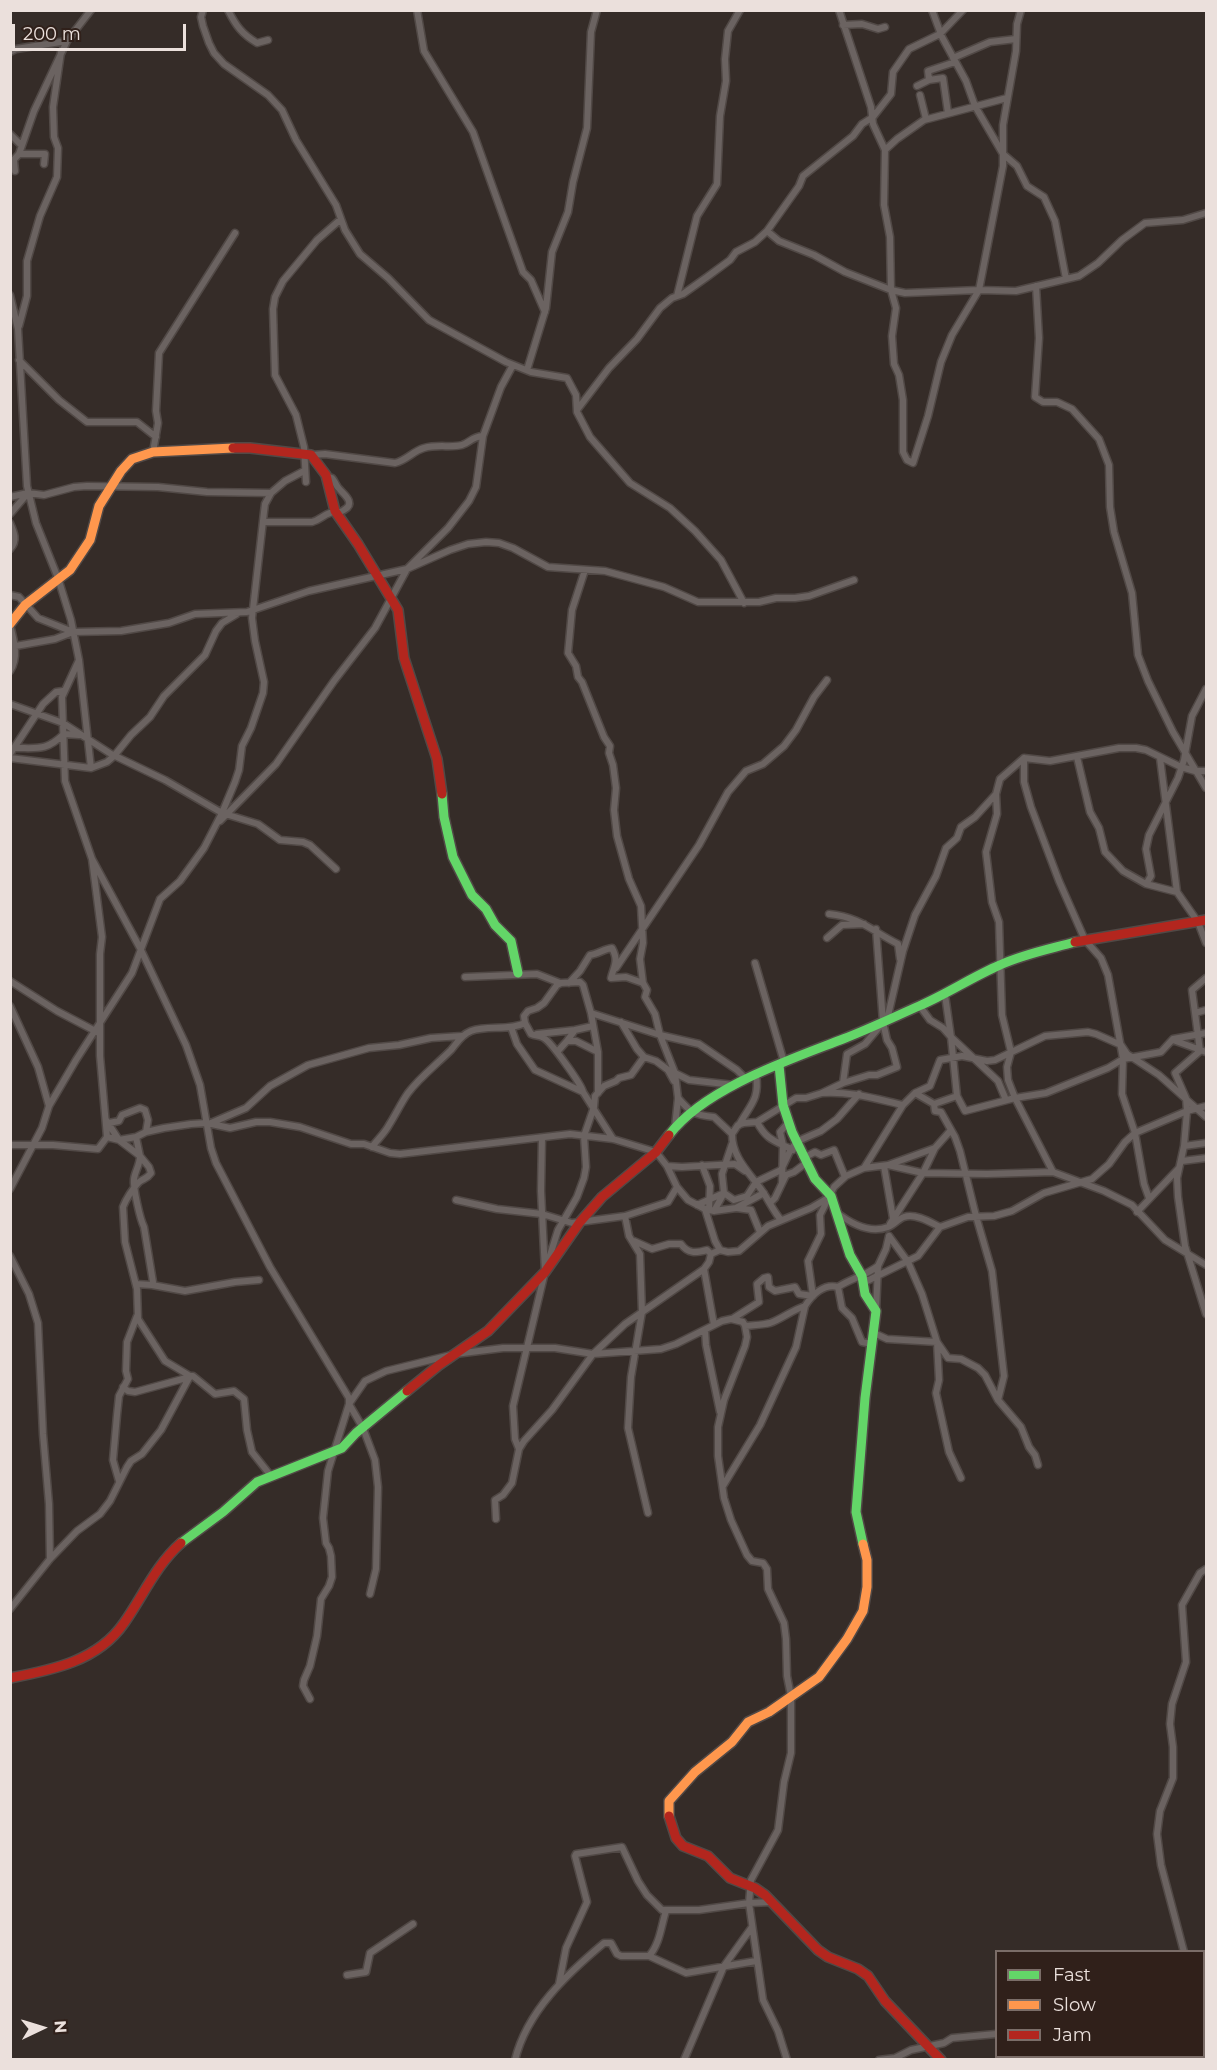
<!DOCTYPE html>
<html>
<head>
<meta charset="utf-8">
<style>
  body { margin:0 }
  #map { position:relative; width:1217px; height:2070px; overflow:hidden; background:#352c28; font-family:Montserrat,sans-serif }
  canvas { display:block }
  .frame { position:absolute; inset:0; border:12px solid #ebe0dc; pointer-events:none }
  .legend { position:absolute; left:995px; top:1950px; width:210px; height:108px; box-sizing:border-box; background:#30201a; border:2px solid #7b6d68; margin:0; padding:8px 10px; list-style:none; font-size:18px; color:#ebe0dc }
  .legend li { display:flex; align-items:center; gap:12px; height:30px }
  .legend b { width:30px; border:2px solid #7b6d68 }
  .north { position:absolute; left:12px; top:1998px; width:60px; height:60px; -webkit-text-stroke:4px #30201a; paint-order:stroke; rotate:86deg; font-size:16px; font-weight:700; line-height:24px; text-align:center; color:#ebe0dc }
  .north::after { content:''; display:block; margin:auto; width:21px; height:27px; background:#ebe0dc; clip-path:polygon(50% 0,100% 100%,50% 72%,0 100%) }
  .scale { position:absolute; left:12px; top:24px; width:174px; height:27px; box-sizing:border-box; border:3px solid #ebe0dc; border-top:0; padding-left:8px; font-size:18px; line-height:21px; white-space:nowrap; color:#ebe0dc; -webkit-text-stroke:4px #30201a; paint-order:stroke }
</style>
</head>
<body>
<div id="map">
<canvas width="1217" height="2070"></canvas>
<div class="frame"></div>
<ul class="legend">
<li><b style="height:8px;background:#63d668"></b>Fast</li>
<li><b style="height:8px;background:#ff974d"></b>Slow</li>
<li><b style="height:8px;background:#b3261e"></b>Jam</li>
</ul>
<div class="north">N</div>
<div class="scale">200 m</div>
</div>
<script>
const ctx = document.querySelector('canvas').getContext('2d');
ctx.lineJoin = 'round';
function strokePath(path, color, width, dash) { ctx.strokeStyle = color; ctx.lineWidth = width; ctx.lineCap = dash ? 'butt' : 'round'; ctx.setLineDash(dash || []); ctx.stroke(path); }
const street = new Path2D(`
  M203,10L201,17L203,26L209,43L214,53L224,64L268,95L282,110L296,140L336,205L345,230L360,254L388,278L429,320L506,362L531,372L567,378L576,395L577,412L590,437L630,483L670,508L695,531L721,560L744,603
  M228,10C236,26 242,34 257,43L268,40
  M417,10L424,51L473,132L523,272L531,280L545,312
  M839,10L871,107L873,124L885,150L884,205L890,237L891,290L896,308L892,336L894,364L899,375L903,400V452L907,460L913,463L928,416L941,362L952,335L979,290L1003,166V125L1016,51L1017,24L1021,10
  M932,10L942,37L966,81L975,106L1003,154L1017,166L1027,186L1044,197L1055,221L1066,279
  M843,25L862,24L878,29L885,27
  M10,52L16,49L67,41
  M953,58L990,42L1016,39
  M929,80L928,71L955,62
  M917,86L929,80L943,78L948,113
  M920,95L926,119
  M10,134L21,145
  M885,150L897,139L924,120L1007,98
  M19,154H45L44,164
  M14,161L15,171
  M10,164L19,154L34,111L67,41L91,10
  M767,231L779,241L814,255L845,272L891,290L905,293L979,290L1016,291L1079,276L1098,263L1122,240L1145,223L1183,220L1206,213
  M1036,286L1039,338L1035,397L1043,402H1057L1072,409L1099,439L1109,465L1110,507L1114,532L1132,593L1138,655L1148,681L1173,732L1206,788
  M10,295L18,329L27,486L36,523L58,578L71,620L79,660L91,768L10,758
  M677,296L697,216L717,184L720,116L726,81L725,59L728,31L740,10
  M19,326L27,296V261L40,216L57,177L58,148L54,137L53,107L61,52
  M19,360L59,400L87,422H137L156,437
  M527,370L546,308L552,252L568,212L573,182L587,128L591,32L597,10
  M577,410L609,368L637,339L660,308L672,298L683,294L707,277L730,260L736,252L755,242L767,231L799,186L803,176L853,136L862,124L873,117L891,94L893,72L909,49L940,34L963,10
  M483,436L501,387L513,365
  M153,452L158,423L156,411L159,353L235,233
  M306,482L304,447L296,415L275,375L273,309L275,297L283,281L317,240L341,219
  M10,497L28,493L44,495L74,487L87,486L158,487L207,492L271,493L285,481L304,471
  M10,514L28,493
  M263,522H312C320,520 323,515 330,513C334,511 341,513 344,510C358,502 340,492 337,486C335,483 334,480 332,478L326,476
  M10,523C14,532 18,541 10,549
  M585,570L572,610L568,653L576,666L578,677L582,682L604,737L610,746L609,753L613,765L616,788L614,810L617,836L629,879L641,906L643,943L640,959L643,983
  M10,595L19,597L38,618L73,632L55,639L10,647
  M10,625C14,640 19,658 10,671
  M73,632L121,631L169,623L195,614L247,612L309,591L407,569L450,550L468,544L486,542L499,543L513,548L548,567L605,571L664,587L698,602H759L776,598H795L809,596L854,580
  M10,704L63,723L111,754L165,780L222,813L258,824L280,840L303,842L310,845L336,869
  M15,748C39,748 46,751 64,734L79,735
  M10,754L43,704L56,692L63,691
  M1077,757L1090,812L1099,828L1105,852L1123,871L1146,884L1177,892
  M1024,758V782L1031,807L1059,881L1085,940L1101,958L1108,975L1123,1059L1122,1094L1135,1133L1144,1184L1149,1198
  M1024,758L1000,779L996,794L997,814L986,852L992,902L999,922L1002,1015L1011,1052L1007,1067L1008,1080L1015,1098L1053,1172
  M1024,758L1050,761L1119,748H1136L1146,750L1181,767L1195,771H1206
  M1160,758L1177,892L1198,922L1206,943
  M91,768L107,762L114,756L131,735L150,717L164,696L205,655L216,631L222,623L237,614
  M220,821L276,764L334,681L375,628L407,569L448,528L469,501L476,487L483,436C471,437 471,442 462,445C451,448 438,444 424,448C413,451 407,460 395,463L325,454L311,455
  M92,859L140,948L186,1045L200,1085L211,1148L216,1163L270,1267L349,1398V1404L363,1428L375,1460L378,1487L376,1569L370,1594
  M1146,884L1151,876L1146,849L1149,835L1178,778L1184,760L1192,716L1206,689
  M829,914C860,917 872,931 898,944L900,959
  M827,938L842,925L864,924
  M755,963L784,1062
  M616,968L699,845L728,792L746,771L763,764L784,746L796,730L814,697L827,680
  M465,977L537,974L560,983
  M1206,978L1192,990L1200,1051L1175,1073L1186,1098L1187,1111L1184,1146L1177,1178L1178,1197L1185,1246L1206,1314
  M10,981L57,1011L99,1033
  M569,983L580,971L590,955C598,954 604,949 612,948C619,961 614,966 611,978L626,977L643,983L647,990L645,997L655,1014L660,1035L675,1073L678,1098L675,1127
  M945,995L951,1037L998,1081L1006,1100
  M919,1005L930,1020L943,1028L951,1037L957,1096L965,1111L1015,1098L1046,1093L1108,1068L1123,1059L1161,1052L1173,1039L1206,1033
  M10,1006L38,1067L49,1106
  M591,1013L660,1035L699,1044L737,1070L746,1079
  M1195,1013L1206,1010
  M887,1020L903,951L915,915L936,876L946,848L957,838L961,827L975,817L996,794
  M621,1022L637,1049L644,1057L656,1061L668,1070L674,1081
  M525,1023L531,1034C536,1036 540,1035 544,1038C551,1042 582,1085 583,1092
  M511,1027L517,1044L535,1070L583,1092L613,1139
  M537,1034L575,1030
  M1173,1040L1206,1052
  M567,1041L575,1030L593,1026
  M558,1051L567,1041H576L598,1052
  M675,1073L689,1080L734,1085
  M843,1083L847,1054L865,1044L881,1025
  M822,1093C850,1091 876,1099 903,1105L915,1093L930,1086L940,1060L962,1056L987,1061L995,1060L1045,1036L1088,1032L1096,1034L1121,1045L1127,1054L1159,1075L1206,1117
  M915,1093L934,1104L957,1096
  M678,1098C691,1113 694,1115 714,1117L732,1134C732,1158 750,1173 763,1192C769,1201 774,1212 781,1220
  M934,1104L935,1111L941,1112L955,1137L960,1151L976,1216L992,1271L1004,1376L998,1400
  M106,1120L119,1140L140,1156C140,1165 135,1171 134,1179C133,1188 140,1219 144,1227L153,1282L152,1285L136,1284
  M757,1122C767,1141 776,1141 793,1150
  M109,1123L119,1121L122,1115L140,1108L145,1110L148,1120L146,1132
  M211,1123L246,1108L270,1086L308,1065L369,1048L399,1045L431,1038L462,1036
  M739,1125C750,1105 760,1099 756,1075
  M732,1134L738,1125L744,1123L757,1122L796,1098H806L822,1093L843,1083L869,1075H877L897,1067L892,1048L887,1040L883,1022L876,929
  M107,1137L119,1140L136,1137L146,1132L164,1128L191,1124L207,1123L230,1128L256,1122H270L300,1127L351,1144H364L390,1153L400,1154L570,1134L613,1139L656,1152L667,1166L677,1187L688,1200L705,1209L714,1211L736,1208L764,1193
  M136,1137L140,1156L149,1167L151,1173C147,1179 144,1178 139,1182C133,1188 126,1199 123,1207L125,1242L137,1289L138,1319L165,1361L190,1376H193L215,1394L234,1391L244,1399L247,1430L252,1452L271,1476
  M10,1145H53L98,1149L107,1137L100,1056V954L102,937L92,859L65,781L62,697L79,660
  M1184,1146L1206,1143
  M372,1147C377,1140 385,1133 389,1125C396,1114 401,1103 408,1093C420,1077 436,1065 451,1050C457,1043 461,1035 471,1031C488,1025 509,1031 525,1023L524,1016L528,1011L537,1008L544,1003L557,985L561,983L580,982L583,985L591,1013L598,1052V1093
  M802,1156H807L815,1152L821,1155L834,1150L845,1177
  M1182,1161L1206,1158
  M702,1165L710,1186L709,1210
  M888,1165L935,1148L951,1130
  M667,1166L682,1167L735,1164L745,1171
  M884,1166L893,1218
  M864,1168L903,1105
  M782,1183L783,1145L780,1132L789,1122
  M10,1189L42,1128L49,1106L76,1060L132,973L160,899L180,881L204,848L222,813L235,782L239,770L242,746L251,728L263,693L264,682L255,641L252,618L264,512L265,504L271,493
  M456,1200L497,1209L542,1214L572,1223L625,1216
  M770,1203L775,1198L786,1175L794,1172L806,1163
  M697,1205L724,1193L734,1200L747,1196L756,1182L781,1170L791,1149L798,1141L821,1131L837,1119L859,1094
  M737,1208L751,1210L760,1232
  M714,1211L724,1193L722,1174L732,1144
  M836,1212C850,1223 870,1234 888,1227C894,1225 898,1219 904,1217C915,1213 930,1222 940,1227L968,1217L994,1216L1012,1211L1044,1193L1092,1179L1109,1164L1125,1142L1135,1133L1187,1111L1206,1106
  M1137,1212L1179,1168
  M890,1224L923,1173L935,1148
  M889,1236L908,1262L922,1294L937,1342L948,1358L961,1359L978,1368L985,1375L998,1400L1021,1427L1029,1447L1035,1455L1038,1465
  M634,1241L652,1249L669,1244H681C688,1254 696,1253 707,1250L711,1254
  M720,1250L728,1252L739,1251L768,1226L811,1208L828,1198
  M10,1256L29,1294L38,1323L43,1434L49,1504L50,1559
  M547,1265L558,1230L577,1197L584,1178L586,1167L584,1136L594,1107L595,1096L604,1086L616,1081L619,1078L631,1075L644,1057
  M704,1269L714,1325
  M863,1277L867,1281L918,1256L940,1227
  M152,1285L185,1291L235,1282L259,1280
  M838,1287L842,1308L852,1318L862,1342L872,1344
  M813,1296L808,1261L821,1234L820,1215L834,1187L846,1176L864,1168L888,1165L923,1173L987,1174L1053,1172L1104,1191L1132,1205L1165,1240L1206,1265
  M876,1311L878,1266L886,1249L889,1236
  M732,1319L759,1302L757,1284L764,1278L768,1277L769,1287L775,1291L795,1287L799,1294L813,1296
  M745,1326L747,1337L745,1346L724,1400L718,1427V1456L724,1498L731,1520L747,1555L752,1561L763,1563L767,1569L768,1589L784,1623L786,1639L787,1676L791,1696V1753L784,1782L778,1830L751,1880L749,1903L763,2000L778,2031L787,2060
  M705,1330L706,1345L720,1412
  M874,1333L887,1339L937,1342L939,1380L936,1393L949,1452L961,1478
  M123,1387L128,1391L135,1392L190,1377
  M519,1449L515,1439L513,1406L545,1272L541,1191L542,1138
  M119,1481L113,1460L117,1415L119,1396L128,1379L126,1371L127,1342L137,1316
  M723,1486L760,1425L796,1347L805,1306C812,1295 824,1283 838,1287C852,1278 865,1276 878,1266
  M648,1513L628,1428L631,1377L642,1312L640,1254L629,1236L625,1216L668,1202L677,1187
  M496,1519L495,1500L503,1495L512,1483L519,1449L524,1441L552,1410L593,1354L625,1324L704,1269L709,1262L711,1254L720,1250L715,1241L705,1209
  M10,1609L50,1559L77,1531L100,1514L110,1501L127,1467L131,1461L142,1454L161,1430L190,1376
  M310,1699L303,1686L304,1680L310,1666L317,1636L321,1599L329,1586L332,1577L331,1556L329,1548L326,1543L323,1518L328,1471L349,1404L365,1381L386,1371L455,1354L503,1348H555L593,1354L661,1349L676,1344L722,1321L731,1319L743,1322L745,1326C753,1325 762,1325 770,1323C782,1319 792,1310 805,1306
  M1184,1952L1161,1865L1157,1834L1160,1811L1173,1778V1747L1170,1724L1172,1704L1186,1662L1182,1605L1200,1573L1206,1569
  M1204,1955L1206,1954
  M649,1956C660,1944 661,1926 666,1911
  M347,1975L366,1972L370,1953L413,1924
  M559,1984L566,1948L587,1902L575,1856L576,1854L622,1847L638,1881L647,1895L662,1910H699L749,1903L772,1902
  M1204,2014L1206,2025
  M1159,2056L1163,2060
  M515,2060C527,2011 567,1974 604,1943H611L617,1954L621,1956H649L686,1973L756,1961
  M684,2060L724,1966L752,1927
  M879,2060L895,2058L911,2050L944,2043L952,2038L996,2034`);
const fast = new Path2D(`
  M442,794L444,817L453,857L472,895L486,909L495,925L511,941L518,973
  M779,1065L783,1105L792,1132L815,1179L831,1196L850,1255L862,1276L865,1294L876,1311L865,1398L856,1512L863,1544
  M669,1135C705,1088 789,1060 843,1039C869,1029 894,1017 919,1006C947,994 972,977 1000,965C1024,954 1050,949 1075,942
  M181,1543L223,1512L257,1482L342,1448L356,1433L407,1391`);
const slow = new Path2D(`
  M10,624L25,605L70,570L90,540L99,506L121,471L132,459L153,452L233,448
  M669,1816V1801L695,1772L732,1742L748,1722L769,1712L819,1677L847,1639L863,1611L867,1587V1560L863,1544`);
const jam = new Path2D(`
  M233,448H250L311,455L326,475L335,511L358,544L398,610L404,658L437,759L442,794
  M1075,942L1206,920
  M407,1391L439,1365L488,1331L545,1272L580,1222L602,1197L656,1152L669,1135
  M10,1678C52,1670 98,1661 124,1623C143,1596 156,1565 181,1543
  M669,1816L676,1838L683,1846L708,1856L730,1878L755,1888L765,1895L818,1950L828,1957L858,1969L868,1976L885,2001L941,2060`);
strokePath(street, '#514946', 9);
strokePath(fast, '#514946', 12);
strokePath(slow, '#514946', 12);
strokePath(jam, '#514946', 12);
strokePath(street, '#6b6361', 6);
strokePath(fast, '#63d668', 9);
strokePath(slow, '#ff974d', 9);
strokePath(jam, '#b3261e', 9);
</script>
</body>
</html>
